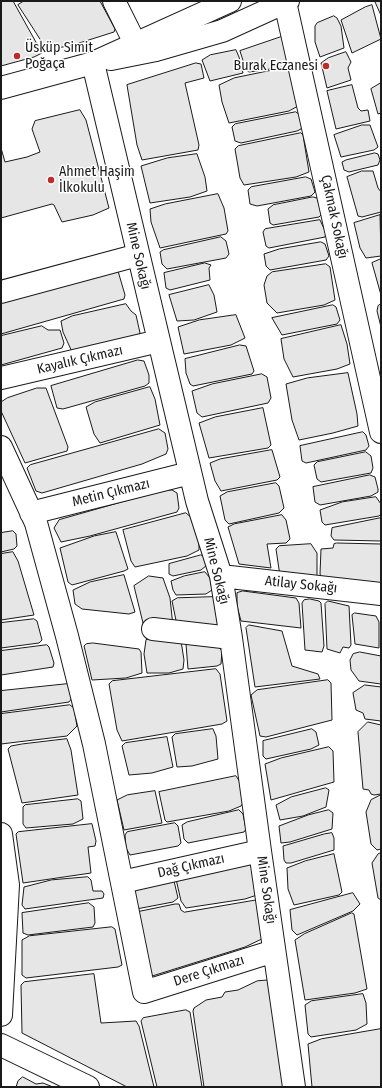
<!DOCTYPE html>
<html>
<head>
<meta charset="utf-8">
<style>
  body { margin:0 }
  #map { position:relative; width:382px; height:1088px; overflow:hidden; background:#fff; font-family:"Fira Sans Condensed",sans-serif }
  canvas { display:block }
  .frame { position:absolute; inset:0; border:2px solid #1a1a1a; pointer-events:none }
</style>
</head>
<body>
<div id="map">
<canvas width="382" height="1088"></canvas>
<div class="frame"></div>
</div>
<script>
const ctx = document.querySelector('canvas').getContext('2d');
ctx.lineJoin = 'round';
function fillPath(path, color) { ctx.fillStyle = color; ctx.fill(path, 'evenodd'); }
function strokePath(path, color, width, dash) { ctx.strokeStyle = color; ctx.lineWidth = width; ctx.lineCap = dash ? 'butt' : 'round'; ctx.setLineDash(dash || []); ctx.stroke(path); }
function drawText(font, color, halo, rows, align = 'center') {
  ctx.font = font + ' "Fira Sans Condensed",sans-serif'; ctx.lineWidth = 3; ctx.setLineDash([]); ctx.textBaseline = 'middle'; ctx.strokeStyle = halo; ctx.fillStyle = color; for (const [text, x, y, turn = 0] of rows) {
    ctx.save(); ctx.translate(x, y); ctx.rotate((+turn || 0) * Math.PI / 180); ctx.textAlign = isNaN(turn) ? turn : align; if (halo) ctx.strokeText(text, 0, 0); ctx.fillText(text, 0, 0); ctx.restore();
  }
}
const building = new Path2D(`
  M1,1H13L42,53L34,57L1,66Z
  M24,1H100L115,29L114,32L73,45L47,50L18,5Z
  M375,1H381V15Z
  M372,5L381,39L352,53L341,20L365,7Z
  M334,16L337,18L341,26L344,48L320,57L315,42V26L317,23Z
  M281,37L285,41L290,62L284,67L249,72L246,70L240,51Z
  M236,50L239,57L243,73L210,81L202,60L210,55Z
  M346,52L351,62L348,68L351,80L327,88L321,63L328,58Z
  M196,63L201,64L204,78L185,83L199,145L198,150L142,160L137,145L127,85Z
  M289,67L298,106L289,111L229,123L222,102L219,85L234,78Z
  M381,83V113L378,114L371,89Z
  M352,85L358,108L361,111L368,110L370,121L336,129L327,91Z
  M80,110L86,120L109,208L93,215L62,222L54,205L52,204L1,218V148L5,162L27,157L40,152L32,129L35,121Z
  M296,112L300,115L303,125L301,129L297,131L241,143L235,141L232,127L235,124Z
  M362,125H370L378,147L374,150L341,157L334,135Z
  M301,133L303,135L309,172L296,177L244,185L240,178L235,149L238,146Z
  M375,153L378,154L380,160L378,165L349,172L344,170L342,162L346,160Z
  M197,154L205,177L207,191L190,197L150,203L141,166L167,158Z
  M362,171H373L378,188L381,192V212L362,217L358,216L347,177Z
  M306,177L311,179L315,192L311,196L257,206L250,204L248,190L251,187Z
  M218,194L224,208L228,231L226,234L160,248L151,222L150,209L165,204Z
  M313,197L317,198L322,214L319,217L273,225L270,223L268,209L273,205Z
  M380,215L381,256L366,258L360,248L354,223Z
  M320,220L326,233L325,237L269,248L266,246L263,232L265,229Z
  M221,237L226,241L229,254L226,258L167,269L162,264L160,252L163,250Z
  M321,242L325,244L329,256L326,260L270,270L266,266L264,254L279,249Z
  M381,259V295L372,263Z
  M205,263L211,265L209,268L210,280L170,290L166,288L164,273Z
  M326,264L330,267L335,300L324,305L277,313L267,303L264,285L267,276L272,272Z
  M118,271L125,295L124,299L1,334V302Z
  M209,285L214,295L217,312L194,320L177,321L169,295Z
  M126,304L131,311L136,315L140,333L137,336L73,354L63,332L61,321L72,316Z
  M381,304V327L377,311L378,306Z
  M333,305L336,307L340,320L337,324L282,335L272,318Z
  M236,315L245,338L231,345L184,354L178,327L199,320Z
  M341,325L347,344L350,364L337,369L293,377L284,359L281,339Z
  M42,326L48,330H60L64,343L62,348L1,365V336Z
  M240,345L246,346L254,371L252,374L193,386L190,384L186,373L185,359Z
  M138,360L144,361L149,375V383L145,386L63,409L57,408L51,386Z
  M348,373L357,414L358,426L333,433L299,440L292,420L286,384L307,378Z
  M262,374L267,377L271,398L268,403L202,417L197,413L192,391L212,384Z
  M150,387L155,399L160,425L100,443L94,434L86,407L95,402Z
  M37,388H46L68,447L67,451L25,463L1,411V402L7,398Z
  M263,408L271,445L268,448L209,458L199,423L215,417Z
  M159,429L165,433L168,449L166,454L142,464L42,493L36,491L27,468L30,465Z
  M363,432L366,435L369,446L366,450L306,463L302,461L300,446Z
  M272,450L280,477L277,480L221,491L215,481L210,463L220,459Z
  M366,452L371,456L373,468L371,473L321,482L317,479L314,465L317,462Z
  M370,475L375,477L378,489V492L371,496L320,505L315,502L313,487Z
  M276,483L279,486L284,508L279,513L229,524L225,520L220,496L227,492Z
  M164,490H172L177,493L179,508L177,512L90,536L61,542L54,528L59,520Z
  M376,497L381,504V514L379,516L325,525L322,522L320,510L342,502Z
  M186,513L192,518L199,538V550L187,556L135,567L131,561L123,530Z
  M282,515L286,520L290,539L286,543L267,544L271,568L239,564L228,527L234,524Z
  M381,518V541L334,540L331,536L332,528Z
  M13,531L16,534L17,546L14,549L1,552V533Z
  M116,532L128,569L124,571L72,585L68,582L60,548L94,536Z
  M337,543L381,544V589L323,581L320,574L321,549L333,548L334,544Z
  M311,544L317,553V580L280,576L276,549L279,546Z
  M13,552L18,561L34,615L1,620V554Z
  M201,555L204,556L207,565L201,570L173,576L169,574V564Z
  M205,572L210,578L212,590L206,594L176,595L173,590L171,581L184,576Z
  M124,575L135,612L129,614L82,609L75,604L73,590L90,582Z
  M149,576L163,578L170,598L173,626L169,627L143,623L134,586Z
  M243,591L296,598L299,603L301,628L241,621L237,606V593Z
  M214,597L219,624L218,630H178L172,601L177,598Z
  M310,599L319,601L321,603L324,646L322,652L305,650L302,603L304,600Z
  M328,601L349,606L351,645L349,648L343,647L340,653L327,649L325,604Z
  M355,613L376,616L379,622V648L355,644L352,615Z
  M34,619L37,621L42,640L39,643L1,648V623Z
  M249,625L282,631L292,666L318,674L320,679L255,687L246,628Z
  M159,637L181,641L184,660L183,669L169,673H147L144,654L146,640Z
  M93,643L139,649L141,652L142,673L126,678L92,680L84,646L86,644Z
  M216,643L222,651L221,664L217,666L188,669L186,644Z
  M47,645L49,647L54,663L53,667L1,675V651Z
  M360,652L381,656V684L359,681L351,670L350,660L353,654Z
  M216,669L220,674L227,721L222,724L122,741L117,730L109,684L112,681Z
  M328,680L331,683L332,720L266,737L260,736L251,695L257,690Z
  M68,684L72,698L69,702L1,712V691Z
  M365,685L381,687V721L365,719L363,713L356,710L353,693Z
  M70,705L74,708L77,726L67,736L1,744V714Z
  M368,722L381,725V794L374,795L371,794L369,790L363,789L358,732Z
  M213,729L216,736L218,759L192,766L177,767L172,737L175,734Z
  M312,729L316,732L319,745L311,749L266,759L263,756V741Z
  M167,737L173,767L152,773L129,775L122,746L125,743Z
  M67,739L71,750L78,795L22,803L8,749L11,746L22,744Z
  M329,747L333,751L334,782L271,800L265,764L281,758Z
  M236,776L240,782L243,803L241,806L229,811L167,822L165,820L159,792Z
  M326,788L329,790L326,807L303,816L280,820L276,805L291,797Z
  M155,791L162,823L124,830L117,800L127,795Z
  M381,795V849L377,850L371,844L366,812L371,800Z
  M78,799L81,801L83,819L73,824L26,828L23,824V807L25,805Z
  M239,810L243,814L246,829L244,832L188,843L184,839L182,825L187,822Z
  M329,810L333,813L332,829L290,842L281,843L279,826L308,815Z
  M175,823L178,826L181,843L178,846L130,855L126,848L125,835L127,832Z
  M92,824L96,841L95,846L88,847L91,873L23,883L16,834L18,832Z
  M332,833L334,838V850L291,863H286L284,860L283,846L324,834Z
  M381,853V900L378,898L372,863L378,854Z
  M334,854L342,892L339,895L294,905L288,889L287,868L305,861Z
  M254,862L260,894L245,899L186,908L181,901L176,879Z
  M88,877L91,880L93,891H102L104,894L103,898L25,909L22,905L24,887L51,880Z
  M174,881L178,898L173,902L131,910L127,891Z
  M353,893L360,904L353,911L297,935L292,930L290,910Z
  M258,900L268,936L245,947L149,977L136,912L175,904H179L181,910L184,912Z
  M89,903L94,907L95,923L93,927L28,935L23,933L22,913Z
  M352,913L354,914L367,989L355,993L305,1000L295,940L304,934Z
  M112,927L115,929L122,965L118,967L26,978L22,975V940L29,936Z
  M94,974L101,1023L136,1021L139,1026L154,1087H127L22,1033L21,985L24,982Z
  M272,980L289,1087H204L193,1011L194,1008L206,1000L222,997L225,992L238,990L257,981Z
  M363,994L366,1003L367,1024L356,1030L311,1037L308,1034L305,1005L311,1001Z
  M186,1010L190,1012L202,1087H157L141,1021L143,1018Z
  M381,1029V1087H312L308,1044L321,1039Z
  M23,1077L36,1084L43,1083L53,1087H16L18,1081Z`);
fillPath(building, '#e6e6e6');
strokePath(building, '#1a1a1a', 1);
const street = new Path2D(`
  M285,2L381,432
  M93,63L197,501L221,576L231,638L260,851L294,1087
  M1,292L138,255
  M1,378L159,341
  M1,447L36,523L67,636L94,744L144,992L274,951
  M31,513L190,473
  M221,576L381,594
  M153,629L231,638
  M1,834L8,885L1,1015
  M122,882L260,851`);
const secondary = new Path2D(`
  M114,1L135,43
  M1,88L93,63
  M1,1045L88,1087`);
const primary = new Path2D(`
  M111,59L156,50L222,31L288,1`);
const highway = new Path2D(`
  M93,63L230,1`);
strokePath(street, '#1a1a1a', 24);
strokePath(secondary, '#1a1a1a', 24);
strokePath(primary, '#1a1a1a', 24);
strokePath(highway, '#1a1a1a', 24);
strokePath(street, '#fff', 22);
strokePath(secondary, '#fff', 22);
strokePath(primary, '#fff', 22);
strokePath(highway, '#fff', 22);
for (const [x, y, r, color] of [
  [17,56,4,"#c62828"],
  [326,66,4,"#c62828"],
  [51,180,4,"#c62828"]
]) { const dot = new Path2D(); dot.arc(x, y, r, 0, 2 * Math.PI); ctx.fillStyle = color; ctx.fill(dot); strokePath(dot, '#fff', 1.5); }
drawText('14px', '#1a1a1a', '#fff', [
  ["Üsküp Simit",25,48],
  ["Poğaça",25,64],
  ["Burak Eczanesi",318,66,"right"],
  ["Ahmet Haşim",59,172],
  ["İlkokulu",59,188]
], 'left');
drawText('14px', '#1a1a1a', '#fff', [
  ["Çakmak Sokağı",334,217,78],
  ["Mine Sokağı",138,256,77],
  ["Kayalık Çıkmazı",80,360,-13],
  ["Metin Çıkmazı",111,493,-14],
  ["Mine Sokağı",216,571,76],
  ["Atilay Sokağı",301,585,6],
  ["Dağ Çıkmazı",191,866,-13],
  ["Mine Sokağı",266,890,82],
  ["Dere Çıkmazı",209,971,-18]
]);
</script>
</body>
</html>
